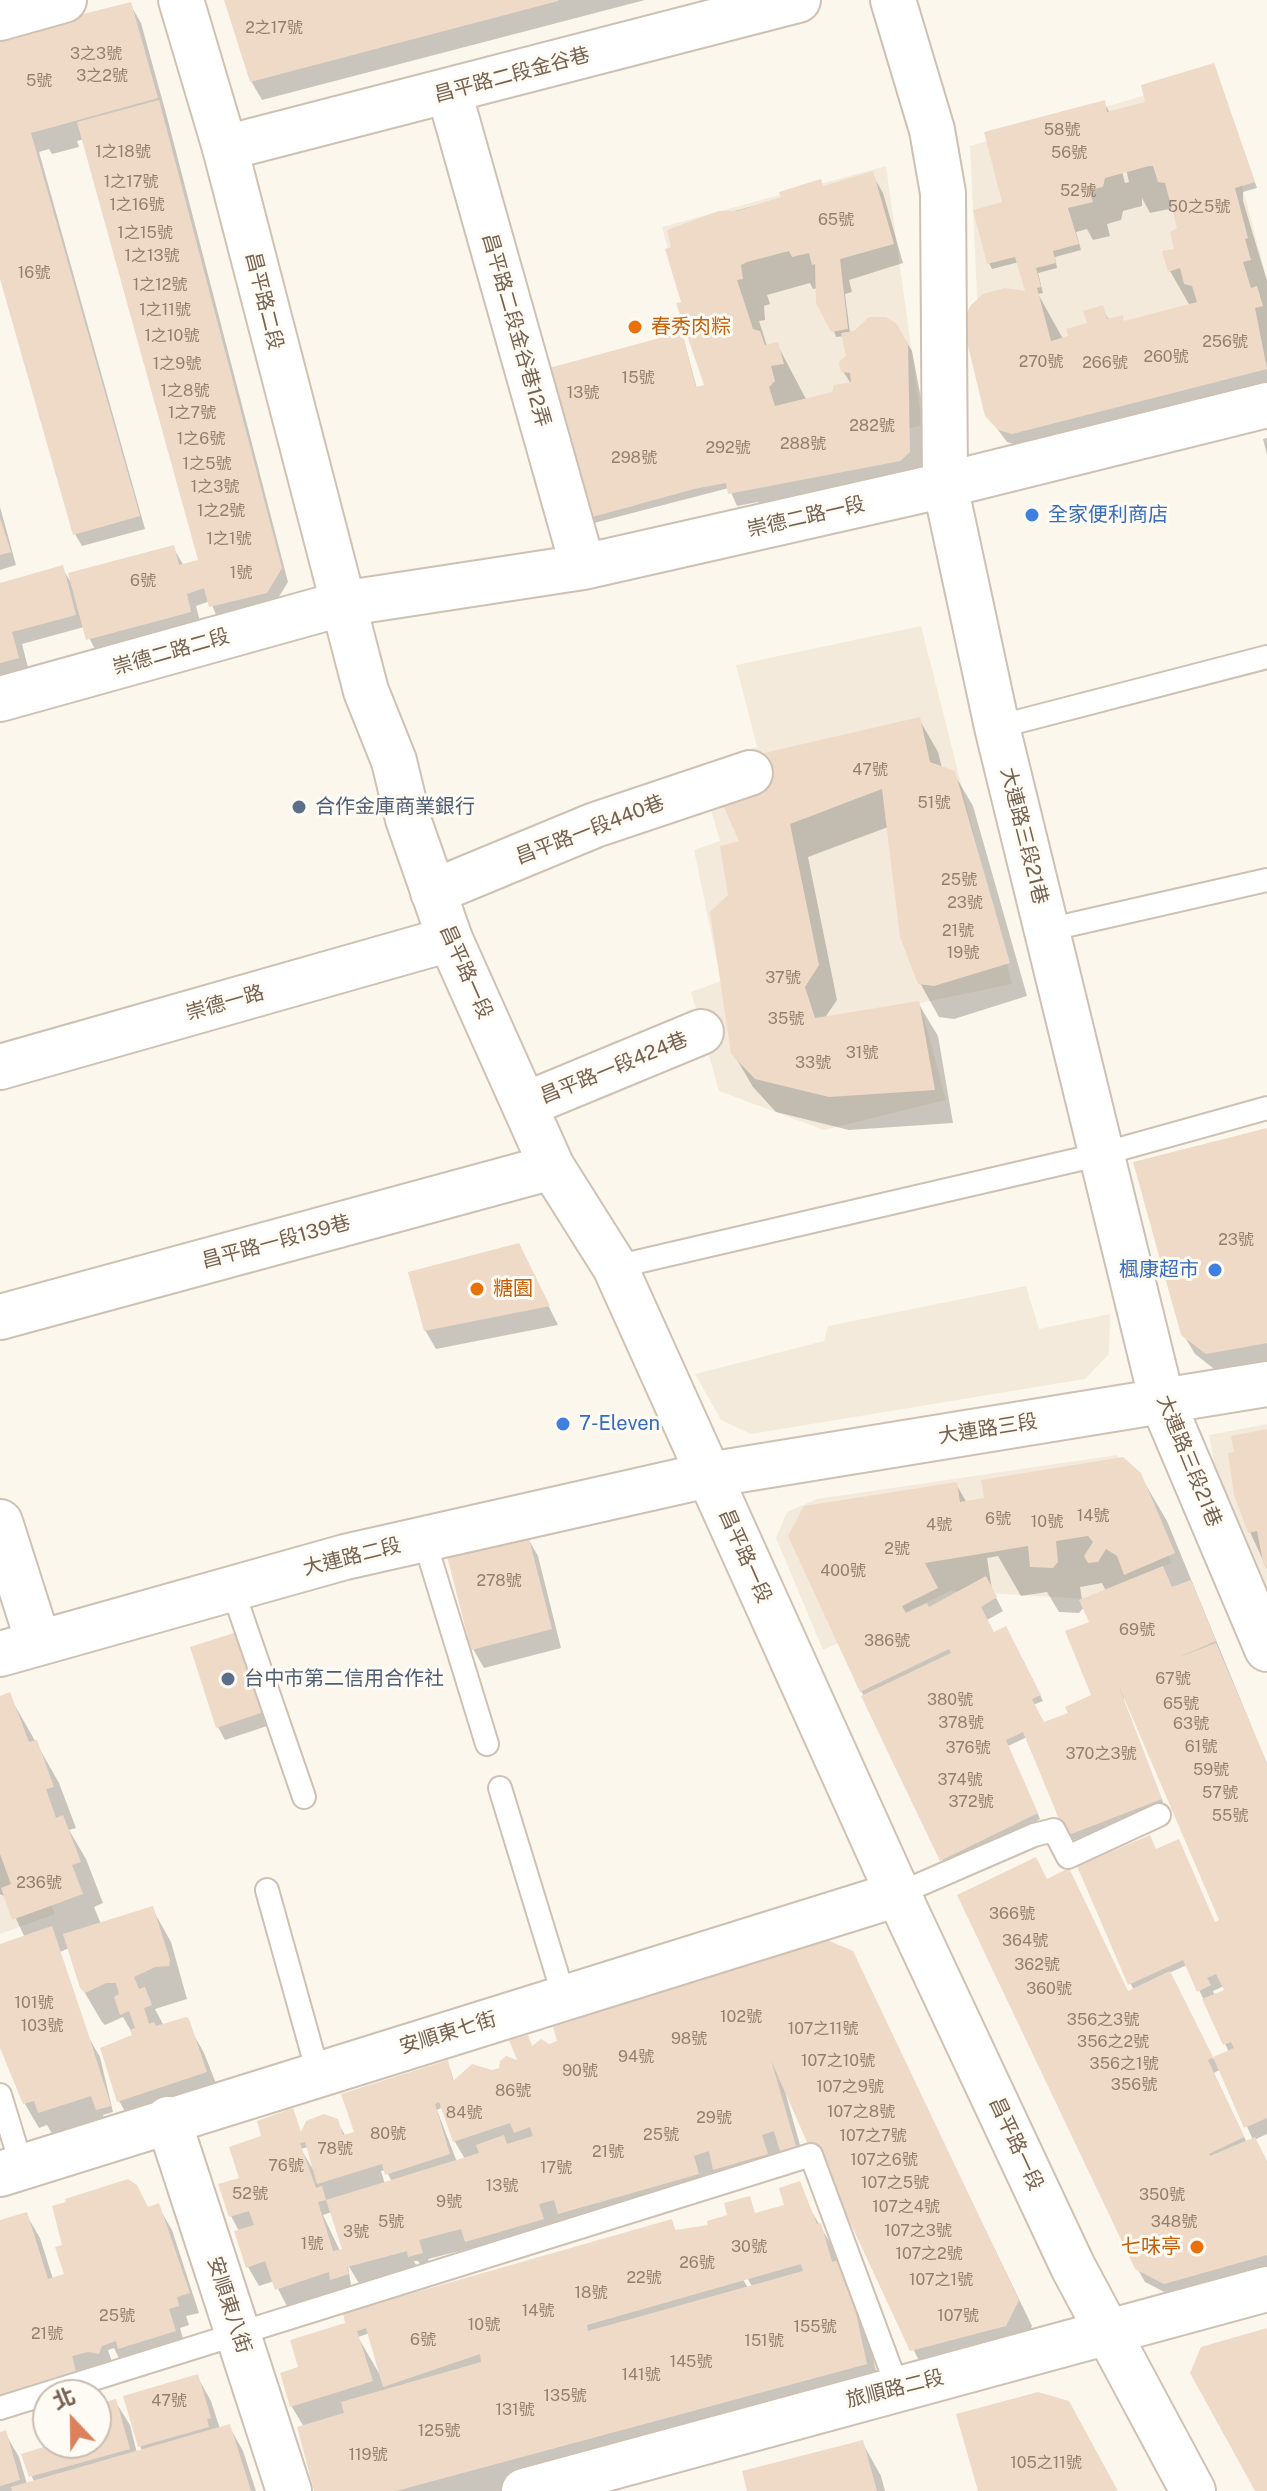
<!DOCTYPE html>
<html>
<head>
<meta charset="utf-8">
<style>
  body { margin:0 }
  #map { position:relative; width:1267px; height:2491px; overflow:hidden; background:#fcf7ed; font-family:"Public Sans","Noto Sans TC",sans-serif }
  canvas { display:block }
  .north { position:absolute; left:32px; top:2379px; width:80px; height:80px; box-sizing:border-box; background:#fefbf4; border:2px solid #c8bdb2; border-radius:50%; rotate:338deg; font-size:22px; font-weight:700; line-height:32px; text-align:center; color:#766150 }
  .north::after { content:''; display:block; margin:auto; width:28px; height:36px; background:#db815c; clip-path:polygon(50% 0,100% 100%,50% 72%,0 100%) }
</style>
</head>
<body>
<div id="map">
<canvas width="1267" height="2491"></canvas>
<div class="north">北</div>
</div>
<script>
const ctx = document.querySelector('canvas').getContext('2d');
ctx.lineJoin = 'round';
function fillPath(path, color) { ctx.fillStyle = color; ctx.fill(path, 'evenodd'); }
function strokePath(path, color, width, dash) { ctx.strokeStyle = color; ctx.lineWidth = width; ctx.lineCap = dash ? 'butt' : 'round'; ctx.setLineDash(dash || []); ctx.stroke(path); }
function drawText(font, color, halo, rows, align = 'center') {
  ctx.font = font + ' "Public Sans","Noto Sans TC",sans-serif'; ctx.lineWidth = 6; ctx.setLineDash([]); ctx.textBaseline = 'middle'; ctx.strokeStyle = halo; ctx.fillStyle = color; for (const [text, x, y, turn = 0] of rows) {
    ctx.save(); ctx.translate(x, y); ctx.rotate((+turn || 0) * Math.PI / 180); ctx.textAlign = isNaN(turn) ? turn : align; if (halo) ctx.strokeText(text, 0, 0); ctx.fillText(text, 0, 0); ctx.restore();
  }
}
fillPath(new Path2D(`
  M1174,87L1217,93L1267,279V362L1014,426L982,404L970,146Z
  M886,166L922,425L729,476L662,227Z
  M921,626L1012,984L920,1003L946,1100L824,1130L719,1091L691,992L721,981L694,850L720,841L698,766L757,747L736,665Z
  M1026,1286L1039,1329L1110,1314L1109,1354L1085,1379L751,1434L721,1420L695,1374L824,1341L828,1326Z
  M1267,1424V1632L1245,1636L1209,1435Z
  M1117,1455L1172,1563L1087,1599L951,1591L823,1650L776,1538L787,1512L817,1499Z
  M0,1782L55,1914L0,1934Z`), '#f3eadc');
fillPath(new Path2D(`
  M226,0H645L262,100L251,81Z
  M130,4L141,23L167,117L288,582L274,605L218,619L210,601L196,606L204,637L102,664L84,627L22,644L32,683L0,691V593L62,568L72,584L173,547L184,566L200,561L84,139L77,141L79,147L52,154L49,149L39,152L145,529L82,546L75,534L0,265V38Z
  M1214,65L1257,188L1243,192V201L1267,281V399L1020,446L1007,442L987,415L1027,294L1019,262L992,269L989,263L1001,204L1104,103L1110,113L1149,103ZM1118,156H1123L1129,182L1125,183ZM1142,198L1150,213L1174,208L1180,228L1177,250L1165,253L1170,271L1190,306L1125,323L1109,320L1102,308L1089,325L1063,339L1038,294L1043,293L1038,273L1057,268L1055,257L1081,250L1076,232L1087,229L1093,240L1110,236L1107,224L1121,220L1123,211L1142,206Z
  M872,174L883,193L903,263L849,280L852,292L845,294L850,333L896,325L912,351L933,461L927,480L765,512L758,502L737,506L729,488L590,524L589,498L575,451L569,452L560,426L684,340L697,389L708,394L678,305L684,303L720,215ZM810,283L813,289L818,288L836,337L844,336L848,357L843,371L851,384L834,394L807,401L777,344L767,346L759,321L765,320L764,306L770,304L767,295Z
  M1267,438V455L1263,439Z
  M0,507L16,565L0,570Z
  M919,719L938,752L942,768L953,772L973,806L1027,996L954,1019L939,1017L920,983L888,827L808,857L837,1000L824,1019L918,1003L938,1036L953,1123L849,1130L776,1112L753,1087L733,1053L731,896L742,842Z
  M1267,1130V1364L1218,1372L1195,1354L1183,1334Z
  M518,1245L558,1325L436,1349L425,1330Z
  M1267,1432V1569L1250,1532L1236,1453Z
  M1140,1475L1167,1521L1267,1764V2134L1254,2140L1267,2163V2270L1172,2296L1145,2282L1137,2268L1046,1881L1128,1993L1134,1991L1079,1867L1157,1851L1215,1924L1222,1922L1126,1697L1123,1699L1164,1805L1071,1841L1027,1737L1008,1746L1040,1819L949,1873L840,1647L956,1484L967,1503ZM998,1556L1021,1596L1047,1592L1059,1612L1079,1613L1084,1607L1091,1623L1094,1697L1070,1714L1044,1725L1033,1705L1043,1701L1009,1634H994L987,1620L1003,1611L992,1590L987,1558ZM1102,1583L1106,1591L1082,1600L1080,1587ZM1187,1965L1229,2052L1213,2059L1169,1973ZM1224,1986L1227,1991L1215,1996L1213,1991ZM1221,2069L1253,2140L1247,2143L1214,2073Z
  M527,1537L538,1556L561,1648L484,1668L473,1649Z
  M240,1633L273,1724L225,1740L218,1727Z
  M9,1695L59,1783L76,1828L69,1830L86,1859L103,1903L94,1907L101,1924L152,1908L171,1942L187,1999L155,2009L164,2026L185,2019L204,2053L225,2106L138,2134L119,2101L134,2036L123,2017L105,2025L102,2022L82,1988L69,1948L60,1952L89,2038L100,2057L113,2112L103,2115L105,2121L54,2137L47,2125L39,2128L25,2104L0,2039V1946L25,1938L6,1897L0,1894V1698Z
  M851,1952L1032,2326L1020,2350L926,2375L788,2094L786,2095L800,2145L796,2146L798,2152L785,2156L782,2151L768,2155L770,2160L600,2214L597,2210L584,2214L585,2219L428,2259L430,2266L422,2268L418,2261H414L419,2271L360,2285L348,2265L351,2286L342,2289L346,2306L291,2314L274,2281L259,2286L248,2267L239,2231L231,2216L241,2179L302,2135L337,2121L346,2137L353,2134L450,2068L454,2082L492,2072L540,2075L548,2046ZM443,2107L455,2142L465,2159L457,2162L437,2110ZM308,2147L314,2171L301,2149ZM386,2170L392,2182L385,2184L381,2171ZM332,2212L344,2251H340L323,2215Z
  M158,2206L172,2230L199,2313L186,2316L189,2325L180,2328L188,2356L134,2373L125,2356L119,2358L114,2348L108,2350L116,2374L0,2403V2222L26,2214L40,2238L53,2279L67,2275L149,2209Z
  M809,2207L839,2258L863,2313L880,2389L501,2491H316L304,2427L292,2407L282,2375L301,2369L293,2342L674,2227L676,2232L695,2231L755,2215ZM742,2269L753,2288H748L738,2271ZM370,2333L380,2375L358,2337Z
  M197,2376L211,2401L220,2429L229,2426L243,2451L256,2491H0V2434L5,2433L19,2457L27,2484L34,2482L24,2455L60,2443H96V2406L115,2401L130,2425L137,2453L143,2452L140,2446Z
  M862,2442L881,2476L885,2491H749Z`), '#0003');
fillPath(new Path2D(`
  M224,0H558V1L250,82Z
  M131,2L158,98L31,133L140,516L73,535L0,279V35Z
  M1214,63L1255,182L1235,188L1248,238L1245,239L1251,260L1243,262L1251,288L1257,286L1263,306L1255,308L1267,369L1012,434L998,430L985,416L962,321L971,305L983,294L1005,288L1025,291L1015,257L987,264L973,210L1002,202L984,132L1105,100L1107,112L1145,102L1141,85ZM1149,166H1153L1158,182L1165,183L1177,228L1170,232L1174,249L1162,251L1168,272L1180,268L1184,284L1192,286L1197,302L1124,321L1123,315L1107,319L1103,305L1083,311L1087,323L1066,329L1068,336L1051,341L1037,288L1041,287L1036,268L1056,263L1053,251L1079,244L1068,208L1093,202L1089,190L1103,187L1105,178Z
  M159,100L282,568L267,593L209,607L204,588L187,594L191,612L86,640L68,573L174,545L179,565L198,560L77,122Z
  M873,171L894,244L840,259L848,329L831,332L816,303L815,264L812,265L809,253L792,257L789,251L747,262L741,265L743,279L737,280L753,329L760,331L765,345L778,342L784,364L771,366L775,381L769,387L775,406L832,392L834,385L851,382L850,373L841,372L839,362L846,356L841,333L854,331L869,317H886L897,324L908,345L910,452L900,461L728,494L726,483L694,489L585,519L580,499L587,496L549,368L682,332L696,387L704,385L676,303L681,302L665,249L671,247L667,230L719,211H737L781,197L779,192L821,179L823,186Z
  M0,518L11,552L0,555Z
  M63,565L76,615L12,632L19,658L0,663V583Z
  M920,717L930,762L955,771L1010,963L934,986L918,984L900,937L882,789L790,824L819,965L805,987L815,1018L919,1001L935,1090L829,1097L755,1079L731,1054L710,912L728,895L720,846L739,841L723,805L729,761Z
  M1267,1128V1343L1206,1354L1181,1335L1133,1162Z
  M519,1243L550,1306L424,1331L408,1272Z
  M1267,1429V1567H1264L1257,1531L1248,1533L1234,1495L1228,1453L1234,1452L1231,1436Z
  M1123,1457L1141,1473L1175,1553L1124,1575L1117,1556L1106,1549L1098,1562L1088,1563L1084,1556L1093,1542L1088,1536L1056,1541L1058,1562L1053,1568L1030,1567L1028,1546L925,1563L938,1588L902,1606L906,1613L927,1603L929,1607L986,1576L997,1597L981,1607L994,1632L1006,1626L1041,1695L1032,1699L1044,1722L1068,1713L1065,1707L1091,1695L1065,1631L1089,1622L1079,1600L1163,1566L1172,1587L1191,1580L1216,1641L1177,1658L1216,1643L1267,1763V2118L1244,2128L1213,2057L1234,2048L1231,2042L1223,2045L1202,1999L1224,1990L1216,1974L1207,1978L1211,1985L1197,1992L1183,1960L1128,1985L1077,1866L1150,1835L1156,1849L1179,1839L1215,1922L1219,1920L1118,1684L1162,1799L1066,1836L1023,1732L1006,1740L1038,1813L940,1861L861,1696L951,1653L949,1649L860,1692L788,1536L804,1506L957,1482L960,1502L984,1498L981,1480Z
  M528,1535L552,1629L471,1650L447,1556Z
  M240,1631L267,1711L216,1728L190,1647Z
  M10,1692L29,1742L37,1740L54,1787L46,1789L56,1818L63,1815L81,1862L72,1865L83,1894L12,1920L1,1888L11,1884L0,1854V1696Z
  M1036,1857L1047,1879L1069,1868L1128,1991L1170,1971L1213,2057L1208,2060L1244,2137L1209,2154L1210,2156L1255,2137L1267,2161V2255L1164,2284L1135,2269L957,1895Z
  M153,1906L170,1960L169,1966L155,1967L134,1977L139,1989L145,1987L152,2005L144,2008L149,2024L154,2022L156,2026L186,2017L189,2019L207,2072L117,2102L100,2048L132,2035L130,2030L135,2028L129,2011L120,2015L114,1997L119,1994L116,1983H106L85,1993L80,1988L63,1934Z
  M52,1926L87,2030L111,2106L96,2110L91,2096L38,2113L34,2101L23,2104L0,2048V1944Z
  M825,1939L853,1951L1019,2300L1006,2326L910,2351L814,2145L809,2147L771,2060L796,2146L780,2151L774,2131L762,2135L768,2154L713,2170L709,2151L694,2156L699,2174L558,2214L554,2200L539,2204L544,2219L465,2242L461,2229L419,2240L423,2253L408,2257L407,2251L347,2267L349,2274L330,2280L329,2272L275,2290L265,2261L246,2268L234,2231L254,2225L249,2211L229,2217L218,2184L239,2178L229,2147L261,2136L257,2121L293,2108L301,2132L306,2121L324,2114L338,2119L343,2135L354,2132L341,2094L448,2060L453,2081L472,2064L492,2070L499,2068L500,2061L506,2056L517,2060L509,2040L528,2035L532,2046L541,2039L549,2044L557,2041L553,2027ZM432,2094L435,2104L439,2102L453,2142L510,2123L514,2133L530,2127L533,2136L507,2144L504,2135L476,2145L479,2153L326,2200L342,2249L333,2251L318,2202L326,2200L322,2186L316,2188L300,2143L305,2142L317,2184L382,2164L385,2175L450,2154Z
  M128,2179L137,2185L148,2207L159,2203L190,2293L177,2297L179,2306L169,2309L176,2331L118,2349L116,2341L102,2346L99,2354L88,2352L72,2356L76,2372L0,2395V2220L27,2212L48,2279L64,2274L55,2247L62,2245L52,2206L66,2202L65,2199Z
  M800,2181L817,2224L821,2223L832,2262L839,2260L846,2287L850,2286L867,2364L396,2491H314L297,2427L344,2413L341,2402L481,2362L480,2354L383,2387L366,2328L357,2331L373,2381L290,2407L280,2373L298,2367L290,2340L345,2323L343,2313L672,2219L675,2230L708,2225L707,2221L727,2215L724,2203L750,2196L755,2213L784,2205L779,2188ZM801,2264L803,2271L588,2331L587,2325Z
  M1267,2328V2491H1255L1190,2373L1201,2347Z
  M198,2374L211,2418L207,2419L209,2427L138,2447L123,2396Z
  M1038,2392L1069,2401L1118,2491H978L956,2414Z
  M116,2399L130,2449L29,2477L21,2454L56,2443H96V2404Z
  M230,2424L251,2491H12L11,2487Z
  M6,2430L20,2480L0,2486V2432Z
  M863,2440L877,2491H747L742,2471Z`), '#efdac7');
const lane = new Path2D(`
  M997,727L1267,657
  M1047,930L1267,880
  M615,1267L1102,1154L1267,1108
  M424,1539L487,1744
  M232,1588L304,1797
  M500,1788L564,1997
  M267,1890L318,2073
  M898,1894L1034,1835L1054,1830L1068,1857L1159,1815
  M0,2095L22,2167
  M0,2408L811,2155L898,2389`);
const street = new Path2D(`
  M893,0L932,130L943,193L945,485L997,727L1162,1401L1267,1649
  M0,18L64,0
  M449,92L583,567
  M225,148L798,0
  M0,699L341,604L583,567L945,485L1267,405
  M433,892L595,825L750,773
  M0,1067L450,939
  M527,1104L701,1032
  M0,1317L552,1167
  M0,1522L38,1641
  M0,1654L345,1557L708,1475L1267,1384
  M168,2119L289,2491
  M0,2174L898,1894
  M524,2491L1267,2289`);
const secondary = new Path2D(`
  M181,0L225,148L366,691L394,761L408,819L450,939L552,1167L615,1267L898,1894L1073,2267L1193,2491`);
strokePath(lane, '#cec0b2', 26);
strokePath(street, '#cec0b2', 48);
strokePath(secondary, '#d0c1b1', 48);
strokePath(lane, '#fff', 22);
strokePath(street, '#fff', 44);
strokePath(secondary, '#fff', 44);
for (const [x, y, r, color] of [
  [635,327,8,"#e8710a"],
  [1032,515,8,"#3f7fe0"],
  [299,807,8,"#5c6f8a"],
  [1215,1270,8,"#3f7fe0"],
  [477,1289,8,"#e8710a"],
  [563,1424,8,"#3f7fe0"],
  [228,1679,8,"#5c6f8a"],
  [1197,2247,8,"#e8710a"]
]) { const dot = new Path2D(); dot.arc(x, y, r, 0, 2 * Math.PI); ctx.fillStyle = color; ctx.fill(dot); strokePath(dot, '#fefbf4', 3); }
drawText('16px', '#947f6e', null, [
  ["2之17號",274,28],
  ["3之3號",96,54],
  ["3之2號",102,76],
  ["5號",39,81],
  ["58號",1062,130],
  ["1之18號",123,152],
  ["56號",1069,153],
  ["1之17號",131,182],
  ["52號",1078,191],
  ["1之16號",137,205],
  ["50之5號",1199,207],
  ["65號",836,220],
  ["1之15號",145,233],
  ["1之13號",152,256],
  ["16號",34,273],
  ["1之12號",160,285],
  ["1之11號",165,310],
  ["1之10號",172,336],
  ["256號",1225,342],
  ["260號",1166,357],
  ["270號",1041,362],
  ["266號",1105,363],
  ["1之9號",177,364],
  ["15號",638,378],
  ["1之8號",185,391],
  ["13號",583,393],
  ["1之7號",192,413],
  ["282號",872,426],
  ["1之6號",201,439],
  ["288號",803,444],
  ["292號",728,448],
  ["298號",634,458],
  ["1之5號",207,464],
  ["1之3號",215,487],
  ["1之2號",221,511],
  ["1之1號",229,539],
  ["1號",241,573],
  ["6號",143,581],
  ["47號",870,770],
  ["51號",934,803],
  ["25號",959,880],
  ["23號",965,903],
  ["21號",958,931],
  ["19號",963,953],
  ["37號",783,978],
  ["35號",786,1019],
  ["31號",862,1053],
  ["33號",813,1063],
  ["23號",1236,1240],
  ["14號",1093,1516],
  ["6號",998,1519],
  ["10號",1047,1522],
  ["4號",939,1525],
  ["2號",897,1549],
  ["400號",843,1571],
  ["278號",499,1581],
  ["69號",1137,1630],
  ["386號",887,1641],
  ["67號",1173,1679],
  ["380號",950,1700],
  ["65號",1181,1704],
  ["378號",961,1723],
  ["63號",1191,1724],
  ["61號",1201,1747],
  ["376號",968,1748],
  ["370之3號",1101,1754],
  ["59號",1211,1770],
  ["374號",960,1780],
  ["57號",1220,1793],
  ["372號",971,1802],
  ["55號",1230,1816],
  ["236號",39,1883],
  ["366號",1012,1914],
  ["364號",1025,1941],
  ["362號",1037,1965],
  ["360號",1049,1989],
  ["101號",34,2003],
  ["102號",741,2017],
  ["356之3號",1103,2020],
  ["103號",42,2026],
  ["107之11號",823,2029],
  ["98號",689,2039],
  ["356之2號",1113,2042],
  ["94號",636,2057],
  ["107之10號",838,2061],
  ["356之1號",1124,2064],
  ["90號",580,2071],
  ["356號",1134,2085],
  ["107之9號",850,2087],
  ["86號",513,2091],
  ["107之8號",861,2112],
  ["84號",464,2113],
  ["29號",714,2118],
  ["80號",388,2134],
  ["25號",661,2135],
  ["107之7號",873,2136],
  ["78號",335,2149],
  ["21號",608,2152],
  ["107之6號",884,2160],
  ["76號",286,2166],
  ["17號",556,2168],
  ["107之5號",895,2183],
  ["13號",502,2186],
  ["52號",250,2194],
  ["350號",1162,2195],
  ["9號",449,2202],
  ["107之4號",906,2207],
  ["5號",391,2222],
  ["348號",1174,2222],
  ["107之3號",918,2231],
  ["3號",356,2232],
  ["1號",312,2244],
  ["30號",749,2247],
  ["107之2號",929,2254],
  ["26號",697,2263],
  ["22號",644,2278],
  ["107之1號",941,2280],
  ["18號",591,2293],
  ["14號",538,2311],
  ["25號",117,2316],
  ["107號",958,2316],
  ["10號",484,2325],
  ["155號",815,2327],
  ["21號",47,2334],
  ["6號",423,2340],
  ["151號",764,2341],
  ["145號",691,2362],
  ["141號",641,2375],
  ["135號",565,2396],
  ["47號",169,2401],
  ["131號",515,2410],
  ["125號",439,2431],
  ["119號",368,2455],
  ["105之11號",1046,2463]
]);
drawText('20px', '#766150', '#fefbf4', [
  ["昌平路二段金谷巷",512,75,-15],
  ["昌平路二段",264,301,76],
  ["昌平路二段金谷巷12弄",516,330,74],
  ["崇德二路一段",806,517,-13],
  ["崇德二路二段",171,652,-16],
  ["昌平路一段440巷",590,830,-21],
  ["大連路三段21巷",1024,836,76],
  ["昌平路一段",466,972,66],
  ["崇德一路",225,1003,-16],
  ["昌平路一段424巷",614,1068,-22],
  ["昌平路一段139巷",276,1242,-15],
  ["大連路三段",988,1429,-9],
  ["大連路三段21巷",1189,1461,68],
  ["昌平路一段",745,1556,66],
  ["大連路二段",352,1557,-14],
  ["安順東七街",448,2033,-17],
  ["昌平路一段",1016,2144,65],
  ["安順東八街",229,2305,72],
  ["旅順路二段",895,2389,-14]
]);
drawText('20px', '#c56008', '#fefbf4', [
  ["春秀肉粽",651,327],
  ["糖園",493,1289],
  ["七味亭",1181,2247,"right"]
], 'left');
drawText('20px', '#366cbe', '#fefbf4', [
  ["全家便利商店",1048,515],
  ["楓康超市",1199,1270,"right"],
  ["7-Eleven",579,1424]
], 'left');
drawText('20px', '#4e5e75', '#fefbf4', [
  ["合作金庫商業銀行",315,807],
  ["台中市第二信用合作社",244,1679]
], 'left');
</script>
</body>
</html>
